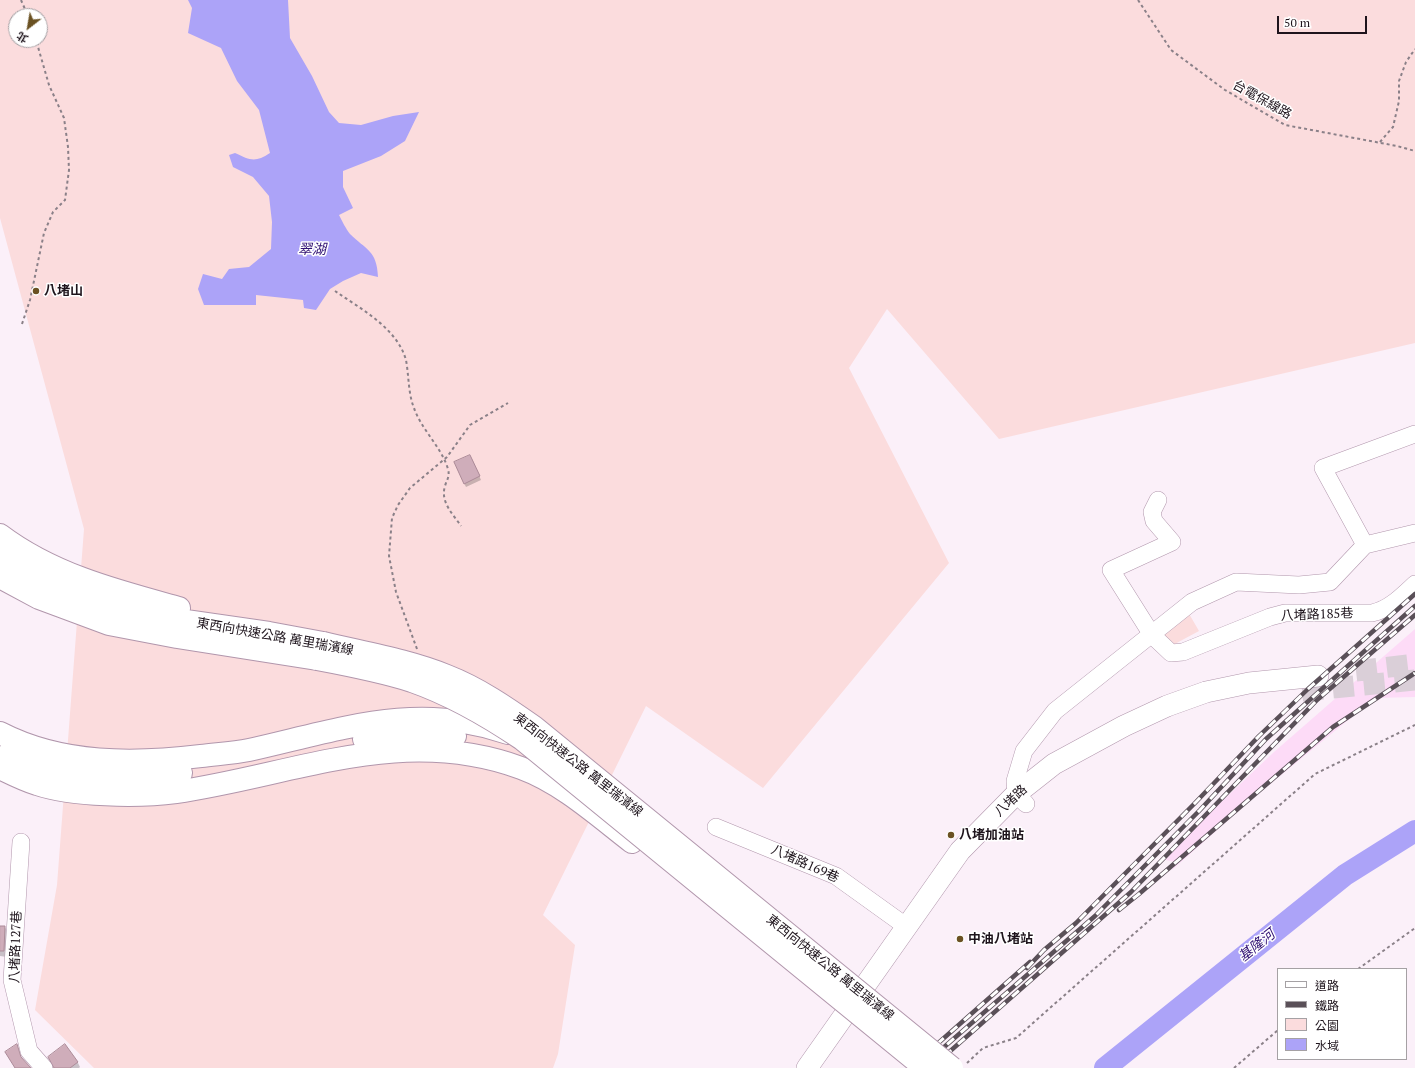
<!DOCTYPE html>
<html>
<head>
<meta charset="utf-8">
<style>
  body { margin:0 }
  #map { position:relative; width:1415px; height:1068px; overflow:hidden; background:#fbf0f9; font-family:"PT Serif","Noto Sans TC",serif }
  canvas { display:block }
  .legend { position:absolute; left:1277px; top:968px; width:130px; height:92px; box-sizing:border-box; background:#fff; border:1px solid #a5a1a4; margin:0; padding:5px 7px; list-style:none; font-size:12px; color:#1e141c }
  .legend li { display:flex; align-items:center; gap:8px; height:20px }
  .legend b { width:20px; border:1px solid #a5a1a4 }
  .north { position:absolute; left:8px; top:8px; width:40px; height:40px; box-sizing:border-box; background:#fff; border:1px solid #a5a1a4; border-radius:50%; rotate:211deg; font-size:11px; font-weight:700; line-height:16px; text-align:center; color:#1e141c }
  .north::after { content:''; display:block; margin:auto; width:14px; height:18px; background:#6a5122; clip-path:polygon(50% 0,100% 100%,50% 72%,0 100%) }
  .scale { position:absolute; left:1277px; top:16px; width:90px; height:18px; box-sizing:border-box; border:2px solid #1e141c; border-top:0; padding-left:5px; font-size:12px; line-height:14px; white-space:nowrap; color:#1e141c; -webkit-text-stroke:3px #fff; paint-order:stroke }
</style>
</head>
<body>
<div id="map">
<canvas width="1415" height="1068"></canvas>
<ul class="legend">
<li><b style="height:5px;background:#fff"></b>道路</li>
<li><b style="height:5px;background:#5a5058"></b>鐵路</li>
<li><b style="height:11px;background:#fbdcdd"></b>公園</li>
<li><b style="height:11px;background:#aca3f8"></b>水域</li>
</ul>
<div class="north">北</div>
<div class="scale">50 m</div>
</div>
<script>
const ctx = document.querySelector('canvas').getContext('2d');
ctx.lineJoin = 'round';
function fillPath(path, color) { ctx.fillStyle = color; ctx.fill(path, 'evenodd'); }
function strokePath(path, color, width, dash) { ctx.strokeStyle = color; ctx.lineWidth = width; ctx.lineCap = dash ? 'butt' : 'round'; ctx.setLineDash(dash || []); ctx.stroke(path); }
function drawText(font, color, halo, rows, align = 'center') {
  ctx.font = font + ' "PT Serif","Noto Sans TC",serif'; ctx.lineWidth = 3; ctx.setLineDash([]); ctx.textBaseline = 'middle'; ctx.strokeStyle = halo; ctx.fillStyle = color; for (const [text, x, y, turn = 0] of rows) {
    ctx.save(); ctx.translate(x, y); ctx.rotate((+turn || 0) * Math.PI / 180); ctx.textAlign = isNaN(turn) ? turn : align; if (halo) ctx.strokeText(text, 0, 0); ctx.fillText(text, 0, 0); ctx.restore();
  }
}
fillPath(new Path2D(`
  M1415,629V697L1375,698L1253,798L1172,870L1175,862L1161,859L1274,752Z`), '#fddbf7');
fillPath(new Path2D(`
  M0,0H1415V343L999,439L887,309L849,368L949,563L763,788L646,706L543,915L575,945L558,1054L553,1068H94L35,1010L57,885L84,529L0,218ZM16,16H40V40H16Z
  M1188,612L1199,631L1171,646L1160,628Z`), '#fbdcdd');
fillPath(new Path2D(`
  M188,0H288L290,38L312,76L329,112L339,123L361,125L393,116L419,112L405,141L381,156L343,171V187L353,208L339,215C342,221 346,229 350,234C366,250 377,250 378,277L361,273L343,281L330,289L316,310L304,308L303,300L256,295V305H204L198,289L203,274L222,279L229,269L249,267L271,249L272,222L269,196L253,177L233,167L229,155L235,153C250,160 255,163 270,153L259,110L237,81L221,48L188,33L192,8Z`), '#aca3f8');
fillPath(new Path2D(`
  M472,459L481,480L466,487L464,483Z
  M0,927H5L8,933L7,957L0,956Z
  M65,1046L78,1063L80,1067L79,1068H55Z`), '#0003');
strokePath(new Path2D(`
  M1105,1068L1345,875L1415,831`), '#aca3f8', 22);
const building = new Path2D(`
  M470,455L480,476L464,484L454,462Z
  M0,926H5L4,951H0Z
  M17,1044L21,1057L31,1068H15L5,1052Z
  M65,1044L78,1062L70,1068H54L48,1057Z`);
fillPath(building, '#cfadba');
strokePath(building, '#ac8b98', 1);
strokePath(new Path2D(`
  M1356,671L1415,664
  M1302,691L1415,680`), '#dacfd8', 21, [21, 10]);
const minor = new Path2D(`
  M1158,500L1152,512L1154,521L1172,542L1111,570L1152,635L1171,653L1183,652L1270,617L1285,613H1372C1390,609 1402,596 1415,584
  M1365,545L1323,468L1415,434
  M1026,804L1016,794L1015,781L1024,751L1055,711L1192,602L1236,582L1299,585L1330,582L1365,545L1415,533
  M716,827L836,876L907,927
  M21,842L12,980L29,1051L44,1068`);
const major = new Path2D(`
  M807,1068L960,851L1016,794L1054,764L1124,726L1167,706L1206,692L1249,683L1318,676`);
const highway = new Path2D(`
  M0,535C53,575 117,591 179,608
  M0,556L29,574L71,593L130,613L269,633L323,643
  M0,577L39,598L109,624L177,637L317,659
  M0,733C62,765 134,764 201,756C217,754 234,753 249,750C339,730 416,701 508,733
  M364,739L429,733L455,736
  M9,753C68,776 117,780 181,773
  M0,768C12,774 24,780 37,784C72,796 139,797 176,792C294,775 401,724 521,768C562,783 597,815 632,842`);
strokePath(minor, '#b196ac', 18);
strokePath(major, '#b196ac', 22);
strokePath(highway, '#b196ac', 24);
strokePath(new Path2D(`
  M21,0L28,16
  M1138,0L1171,50L1225,90L1285,125L1397,146L1415,151
  M1380,142L1393,127L1399,101V81L1406,62L1415,49
  M335,291C361,309 397,328 406,360C409,376 408,393 414,408C421,429 442,448 448,469C450,477 447,479 445,486C440,502 453,514 461,526
  M22,324L30,300L44,233L53,212L65,200L69,170L68,147L64,118L49,85L36,40
  M417,649L396,592L389,556L392,518L398,505L410,488L447,457L470,425L508,403
  M1358,969L1415,928
  M967,1063L983,1048L1016,1038L1315,774L1415,725
  M1234,1068L1278,1030`), '#8a8088', 2, [3, 3]);
strokePath(minor, '#fff', 17);
strokePath(major, '#fff', 21);
strokePath(highway, '#fff', 22);
const rail = new Path2D(`
  M1119,910L1139,894L1333,727L1415,673
  M1027,968L1044,950L1076,923L1195,803L1259,736L1308,689L1415,594
  M910,1068L1030,962
  M920,1068L1095,916L1200,810L1266,739L1415,606
  M931,1068L1131,892L1317,700L1415,615`);
strokePath(rail, '#5a5058', 4.5);
strokePath(rail, '#fff', 3, [9]);
const highwayBridge = new Path2D(`
  M323,643C364,653 408,660 447,676C478,688 507,708 534,727L952,1068
  M317,659C349,665 381,671 412,681C452,695 488,716 522,739L925,1068`);
strokePath(highwayBridge, '#b196ac', 24, []);
strokePath(highwayBridge, '#fff', 22);
for (const [x, y, r, color] of [
  [36,291,4,"#6a5122"],
  [951,835,4,"#6a5122"],
  [960,939,4,"#6a5122"]
]) { const dot = new Path2D(); dot.arc(x, y, r, 0, 2 * Math.PI); ctx.fillStyle = color; ctx.fill(dot); strokePath(dot, '#fff', 1.5); }
drawText('13px', '#1e141c', '#fff', [
  ["台電保線路",1262,100,29],
  ["八堵路185巷",1317,615,-2],
  ["東西向快速公路 萬里瑞濱線",275,637,10],
  ["東西向快速公路 萬里瑞濱線",578,765,38],
  ["八堵路",1011,801,-43],
  ["八堵路169巷",805,864,24],
  ["八堵路127巷",16,947,-88],
  ["東西向快速公路 萬里瑞濱線",830,968,39]
]);
drawText('bold 13px', '#1e141c', '#fff', [
  ["八堵山",44,291],
  ["八堵加油站",959,835],
  ["中油八堵站",968,939]
], 'left');
drawText('italic 14px', '#301173', '#fff', [
  ["翠湖",312,250],
  ["基隆河",1257,946,-39]
]);
</script>
</body>
</html>
